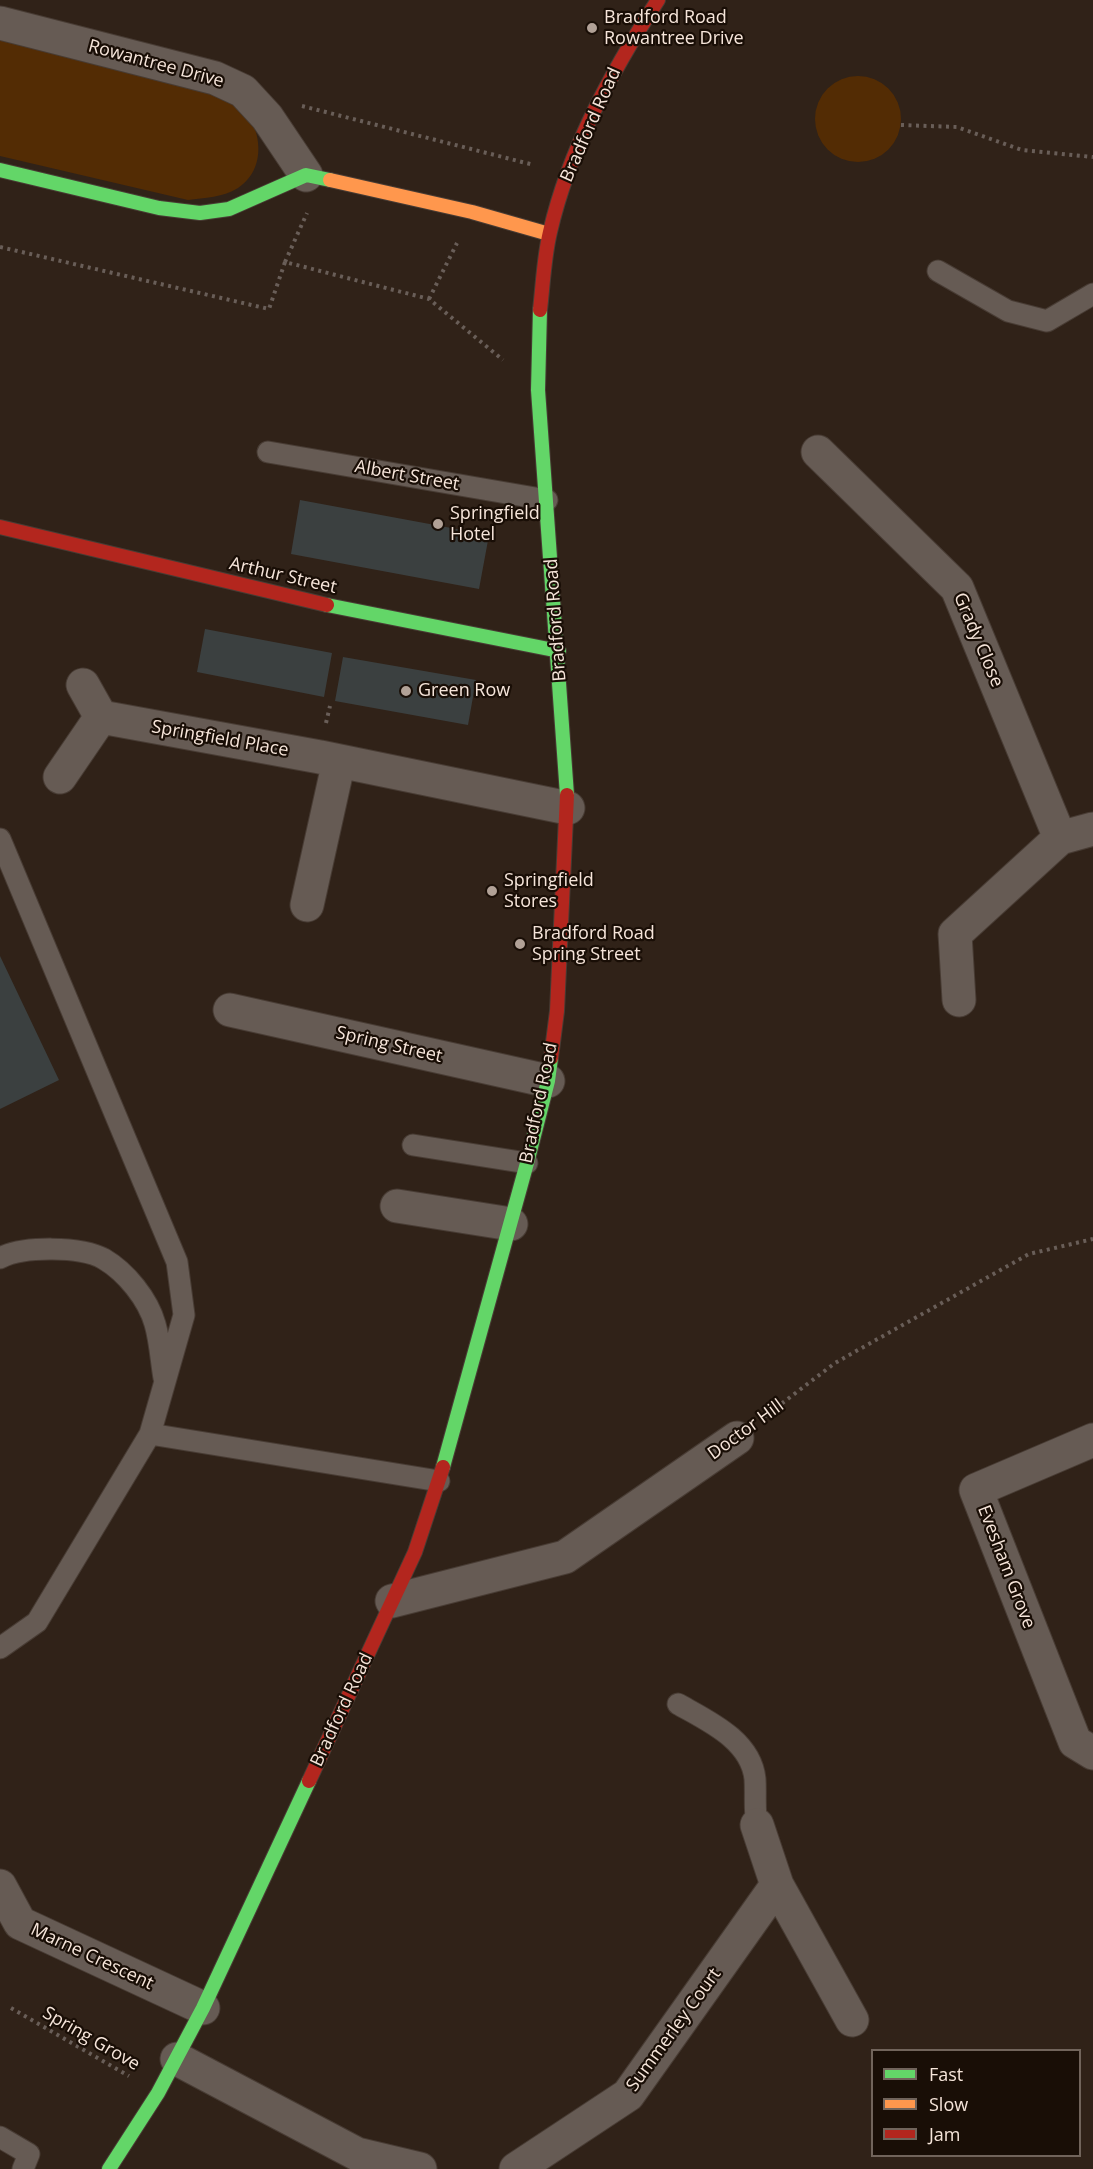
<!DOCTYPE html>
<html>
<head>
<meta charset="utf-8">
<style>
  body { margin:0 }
  #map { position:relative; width:1093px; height:2169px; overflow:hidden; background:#302218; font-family:"Open Sans",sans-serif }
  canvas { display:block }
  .legend { position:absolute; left:871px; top:2049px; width:210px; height:108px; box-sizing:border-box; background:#190e06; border:2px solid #71645b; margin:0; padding:8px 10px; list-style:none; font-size:18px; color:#f6e5da }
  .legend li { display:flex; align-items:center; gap:12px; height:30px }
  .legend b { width:30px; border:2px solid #71645b }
</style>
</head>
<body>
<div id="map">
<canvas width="1093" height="2169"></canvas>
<ul class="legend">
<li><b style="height:8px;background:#63d668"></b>Fast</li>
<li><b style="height:8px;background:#ff974d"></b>Slow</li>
<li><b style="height:8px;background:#b3261e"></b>Jam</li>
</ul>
</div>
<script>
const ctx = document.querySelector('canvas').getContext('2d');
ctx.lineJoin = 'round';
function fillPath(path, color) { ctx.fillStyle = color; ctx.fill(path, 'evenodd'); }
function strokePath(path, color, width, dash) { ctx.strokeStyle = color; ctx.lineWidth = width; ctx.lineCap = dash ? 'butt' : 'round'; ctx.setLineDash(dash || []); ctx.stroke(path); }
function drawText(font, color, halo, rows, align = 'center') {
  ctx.font = font + ' "Open Sans",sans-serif'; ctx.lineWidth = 4.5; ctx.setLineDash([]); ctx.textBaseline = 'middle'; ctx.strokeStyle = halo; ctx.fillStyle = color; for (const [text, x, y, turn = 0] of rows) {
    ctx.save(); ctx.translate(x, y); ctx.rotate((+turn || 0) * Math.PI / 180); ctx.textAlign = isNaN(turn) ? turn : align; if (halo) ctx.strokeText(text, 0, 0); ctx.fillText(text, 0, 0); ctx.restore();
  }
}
fillPath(new Path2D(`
  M0,40L210,89C218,92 229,94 235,100C261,121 270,167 238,188C224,197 204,198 188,200L0,156Z
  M815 119a43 43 0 1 1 86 0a43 43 0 1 1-86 0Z`), '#532c04');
fillPath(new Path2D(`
  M300,500L489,535L479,589L291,554Z
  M205,629L332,653L324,697L197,672Z
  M343,657L476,680L468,725L335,701Z
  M0,956L59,1080L0,1109Z`), '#3b4040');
const lane = new Path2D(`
  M938,271L1008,311L1047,321L1093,294
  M268,452L547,500
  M0,839L177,1262L184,1315L150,1434L37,1622L0,1648
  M413,1145L527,1163
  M0,1258C23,1246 81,1246 104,1259C126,1272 148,1299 155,1324C160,1341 161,1361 164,1378
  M150,1434L439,1481
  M678,1704C708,1721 751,1740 755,1779C756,1795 754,1809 757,1825
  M0,2137L29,2154L23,2169`);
const street = new Path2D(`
  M0,23L215,78L243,91L267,117L306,175
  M818,452L957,588L1060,838
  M101,717L320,757L568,808
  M60,777L101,717L83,685
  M307,905L339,761
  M959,1000L955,934L1060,838L1093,829
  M230,1010L548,1081
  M397,1206L511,1224
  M1093,1440L976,1490L1075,1742L1093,1753
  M392,1601L565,1557L737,1438
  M757,1825L777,1885L852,2020
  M0,1886L20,1923L203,2008
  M177,2059L357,2154L420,2169
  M516,2169L628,2095L777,1885`);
const fast = new Path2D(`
  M0,170L159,208L200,213L229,209L306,175L330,180
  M540,310L538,390L567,795
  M327,605L559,651
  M443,1467L527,1163L548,1081L551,1058
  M109,2169L158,2093L203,2008L309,1781`);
const slow = new Path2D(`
  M330,180L472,212L549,234`);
const jam = new Path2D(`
  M540,310C543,284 544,257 550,232C569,149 612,71 658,0
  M0,527L327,605
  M551,1058L557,1011L567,795
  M309,1781L415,1552L443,1467`);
strokePath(lane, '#483c34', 23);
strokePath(street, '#483c34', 35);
strokePath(fast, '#483c34', 16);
strokePath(slow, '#483c34', 16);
strokePath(jam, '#483c34', 16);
strokePath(new Path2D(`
  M302,106L534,165
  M901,125L957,127L1022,150L1093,157
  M0,247L269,309L285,262L429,299L503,360
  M285,262L307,213
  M429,299L457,243
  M326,723L330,706
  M764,1417L835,1363L1029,1254L1093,1239
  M11,2008L129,2076`), '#695e58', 4, [3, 4.5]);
strokePath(lane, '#665b54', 21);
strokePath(street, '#665b54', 33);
strokePath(fast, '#63d668', 14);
strokePath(slow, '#ff974d', 14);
strokePath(jam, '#b3261e', 14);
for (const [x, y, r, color] of [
  [592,28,6,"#b1a196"],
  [438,524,6,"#b1a196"],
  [406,691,6,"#b1a196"],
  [492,891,6,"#b1a196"],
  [520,944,6,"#b1a196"]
]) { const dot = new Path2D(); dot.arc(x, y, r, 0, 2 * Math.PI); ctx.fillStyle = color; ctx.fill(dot); strokePath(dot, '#190e06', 2); }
drawText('18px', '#f6e5da', '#190e06', [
  ["Bradford Road",604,18],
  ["Rowantree Drive",604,39],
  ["Springfield",450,514],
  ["Hotel",450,535],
  ["Green Row",418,691],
  ["Springfield",504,881],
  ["Stores",504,902],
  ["Bradford Road",532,934],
  ["Spring Street",532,955]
], 'left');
drawText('18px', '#f6e5da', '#190e06', [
  ["Rowantree Drive",156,64,15],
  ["Bradford Road",591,125,-66],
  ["Albert Street",407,476,10],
  ["Arthur Street",283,576,13],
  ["Bradford Road",556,620,-94],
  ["Grady Close",978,640,67],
  ["Springfield Place",220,739,10],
  ["Spring Street",389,1045,13],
  ["Bradford Road",539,1103,-78],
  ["Doctor Hill",746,1430,-36],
  ["Evesham Grove",1006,1567,69],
  ["Bradford Road",342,1710,-65],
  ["Marne Crescent",92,1957,25],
  ["Summerley Court",674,2030,-54],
  ["Spring Grove",91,2039,30]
]);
</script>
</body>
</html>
